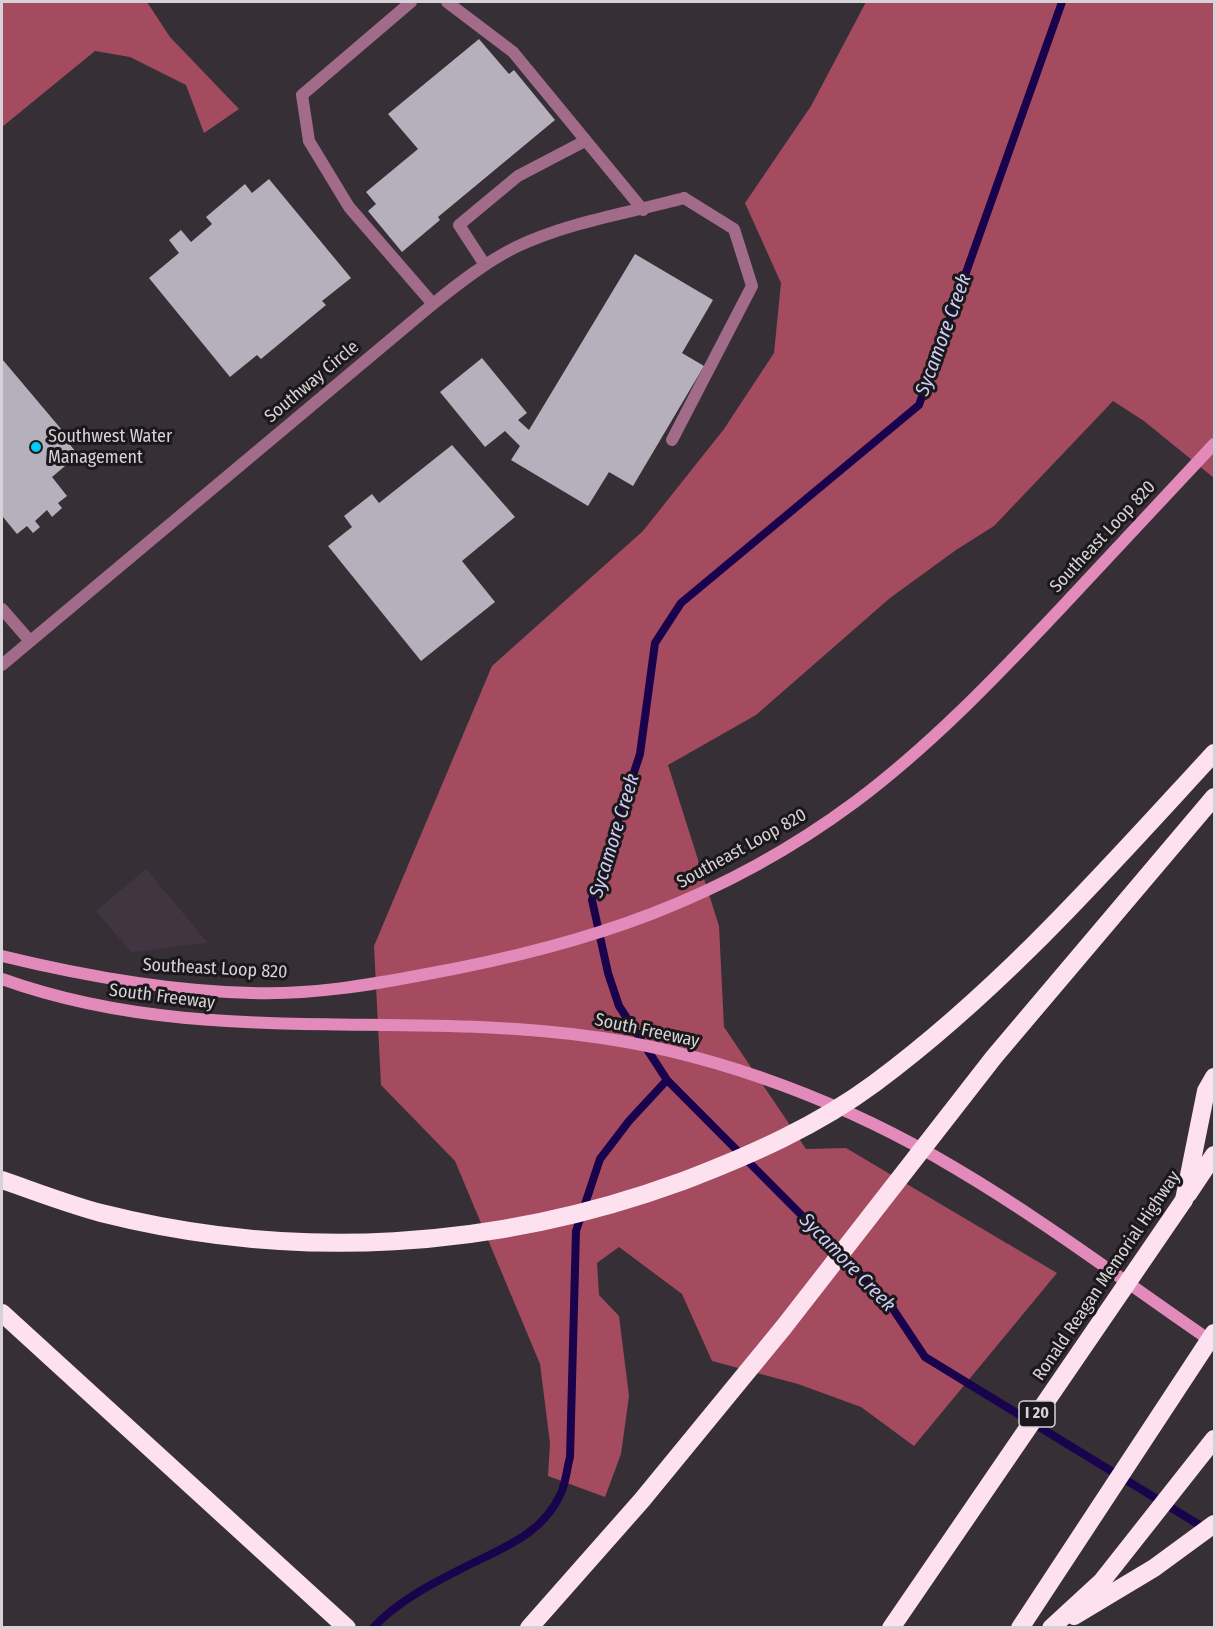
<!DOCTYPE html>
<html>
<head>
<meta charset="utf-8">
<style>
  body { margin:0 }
  #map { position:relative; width:1216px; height:1629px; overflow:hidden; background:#362f36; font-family:"Fira Sans Condensed",sans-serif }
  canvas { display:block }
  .frame { position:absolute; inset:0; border:3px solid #d7d2d7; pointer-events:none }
</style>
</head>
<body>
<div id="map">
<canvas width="1216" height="1629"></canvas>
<div class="frame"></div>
</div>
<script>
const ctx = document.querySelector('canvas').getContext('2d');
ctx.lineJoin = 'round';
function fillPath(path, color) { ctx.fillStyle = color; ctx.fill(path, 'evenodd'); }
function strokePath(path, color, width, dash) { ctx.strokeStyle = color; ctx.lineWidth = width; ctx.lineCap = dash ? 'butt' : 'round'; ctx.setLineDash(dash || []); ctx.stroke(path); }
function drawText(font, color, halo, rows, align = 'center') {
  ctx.font = font + ' "Fira Sans Condensed",sans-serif'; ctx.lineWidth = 6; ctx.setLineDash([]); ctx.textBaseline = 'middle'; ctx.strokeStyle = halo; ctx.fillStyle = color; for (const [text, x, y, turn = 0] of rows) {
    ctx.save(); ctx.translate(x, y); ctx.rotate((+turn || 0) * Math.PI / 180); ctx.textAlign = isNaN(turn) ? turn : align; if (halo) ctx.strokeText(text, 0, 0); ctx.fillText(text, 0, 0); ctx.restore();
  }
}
fillPath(new Path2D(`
  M146,869L208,943L131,952L96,911Z`), '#413541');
fillPath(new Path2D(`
  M2,2H147L170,37L239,109L204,133L186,85L130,57L95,51L2,127Z
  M866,2H1214V478L1144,421L1113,401L994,526L956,550L890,598L756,715L668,765L719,926L724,1027L806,1149L846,1148L1057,1273L914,1446L861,1407L798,1384L712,1361L682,1294L619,1247L597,1263L599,1295L619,1316L629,1396L621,1454L605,1497L548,1476L550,1443L540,1364L455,1161L381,1085L374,946L492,666L643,531L724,429L774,353L781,283L745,203L811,106Z`), '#a44b60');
strokePath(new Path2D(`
  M1062,2L919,405L681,603L655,643L640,754L592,900L608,973L619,1006L667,1080L889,1303L925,1357L1206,1529
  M373,1628C394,1604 429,1585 457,1571C496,1550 542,1537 561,1493C566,1482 567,1468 570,1457L576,1231L600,1159L629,1121L667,1080`), '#19034d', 8);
fillPath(new Path2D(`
  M479,39L509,74L514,70L555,120L438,217L440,220L402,252L368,211L376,204L366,192L418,149L388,114Z
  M269,179L351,278L322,301L326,305L261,359L257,355L230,377L149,278L179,253L169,240L181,230L191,242L212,224L206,217L245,184L252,193Z
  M635,254L713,300L682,353L704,366L633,486L609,472L588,506L511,460L520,446L505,431L485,447L440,392L482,358L527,413L518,420L529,430Z
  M2,359L67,436L65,438L78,455L52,477L67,496L58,503L62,508L52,517L47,510L35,521L40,527L33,533L27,526L17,534L3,517L2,518Z
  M452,445L515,517L462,561L495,602L421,661L328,546L352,527L344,516L372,494L379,503Z`), '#b5b0bc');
strokePath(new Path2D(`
  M411,2L302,95L309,141L349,207L433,304
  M447,2L513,52L643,210
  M485,265L459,225L518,176L585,141
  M672,440L752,286L734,229L684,198
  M2,609L30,641`), '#a26b89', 12);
strokePath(new Path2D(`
  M2,665L433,304C459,283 486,262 516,247C568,222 629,213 684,198`), '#a26b89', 12);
strokePath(new Path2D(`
  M2,956C84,976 167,991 252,993C311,995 370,985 427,974C587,945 723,900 855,802C930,746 996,677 1060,609C1111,554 1163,499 1214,444
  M2,979C199,1050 400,1008 602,1038C724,1056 850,1105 955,1168C1045,1221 1129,1285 1214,1343`), '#e28aba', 12);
strokePath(new Path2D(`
  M1188,1194L1214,1155
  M1184,1200L1206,1091L1214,1077
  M2,1313L347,1628
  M1074,1616L1154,1568L1214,1524
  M529,1628L642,1500L783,1328
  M1051,1628L1102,1581L1214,1439`), '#fee1ef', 18);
strokePath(new Path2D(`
  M2,1180C34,1191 67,1204 101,1213C295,1262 495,1250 683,1181C751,1155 817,1126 875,1083C1002,989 1108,868 1214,753
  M783,1328L994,1057L1214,797
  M891,1628L1184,1200
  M1020,1628L1214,1333`), '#fee1ef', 18);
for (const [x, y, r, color] of [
  [36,447,6,"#00cbf9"]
]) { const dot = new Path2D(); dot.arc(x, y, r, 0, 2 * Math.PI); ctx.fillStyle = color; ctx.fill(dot); strokePath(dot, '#1b181b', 2); }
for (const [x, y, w] of [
  [1037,1414,36]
]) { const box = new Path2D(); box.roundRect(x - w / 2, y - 13, w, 26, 4.5); ctx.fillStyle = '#1b181b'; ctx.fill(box); strokePath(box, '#d7d2d7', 1.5); }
drawText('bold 16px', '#d7d2d7', null, [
  ["I 20",1037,1414]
]);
drawText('18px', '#d7d2d7', '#1b181b', [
  ["Southway Circle",312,382,-40],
  ["Southeast Loop 820",1103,537,-47],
  ["Southeast Loop 820",742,849,-29],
  ["Southeast Loop 820",215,969,3],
  ["South Freeway",162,997,7],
  ["South Freeway",647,1031,12],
  ["Ronald Reagan Memorial Highway",1107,1276,-56]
]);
drawText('18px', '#d7d2d7', '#1b181b', [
  ["Southwest Water",48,437],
  ["Management",48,458]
], 'left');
drawText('italic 20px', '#ccccf8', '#1b181b', [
  ["Sycamore Creek",944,335,-70],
  ["Sycamore Creek",615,836,-73],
  ["Sycamore Creek",847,1263,46]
]);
</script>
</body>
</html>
